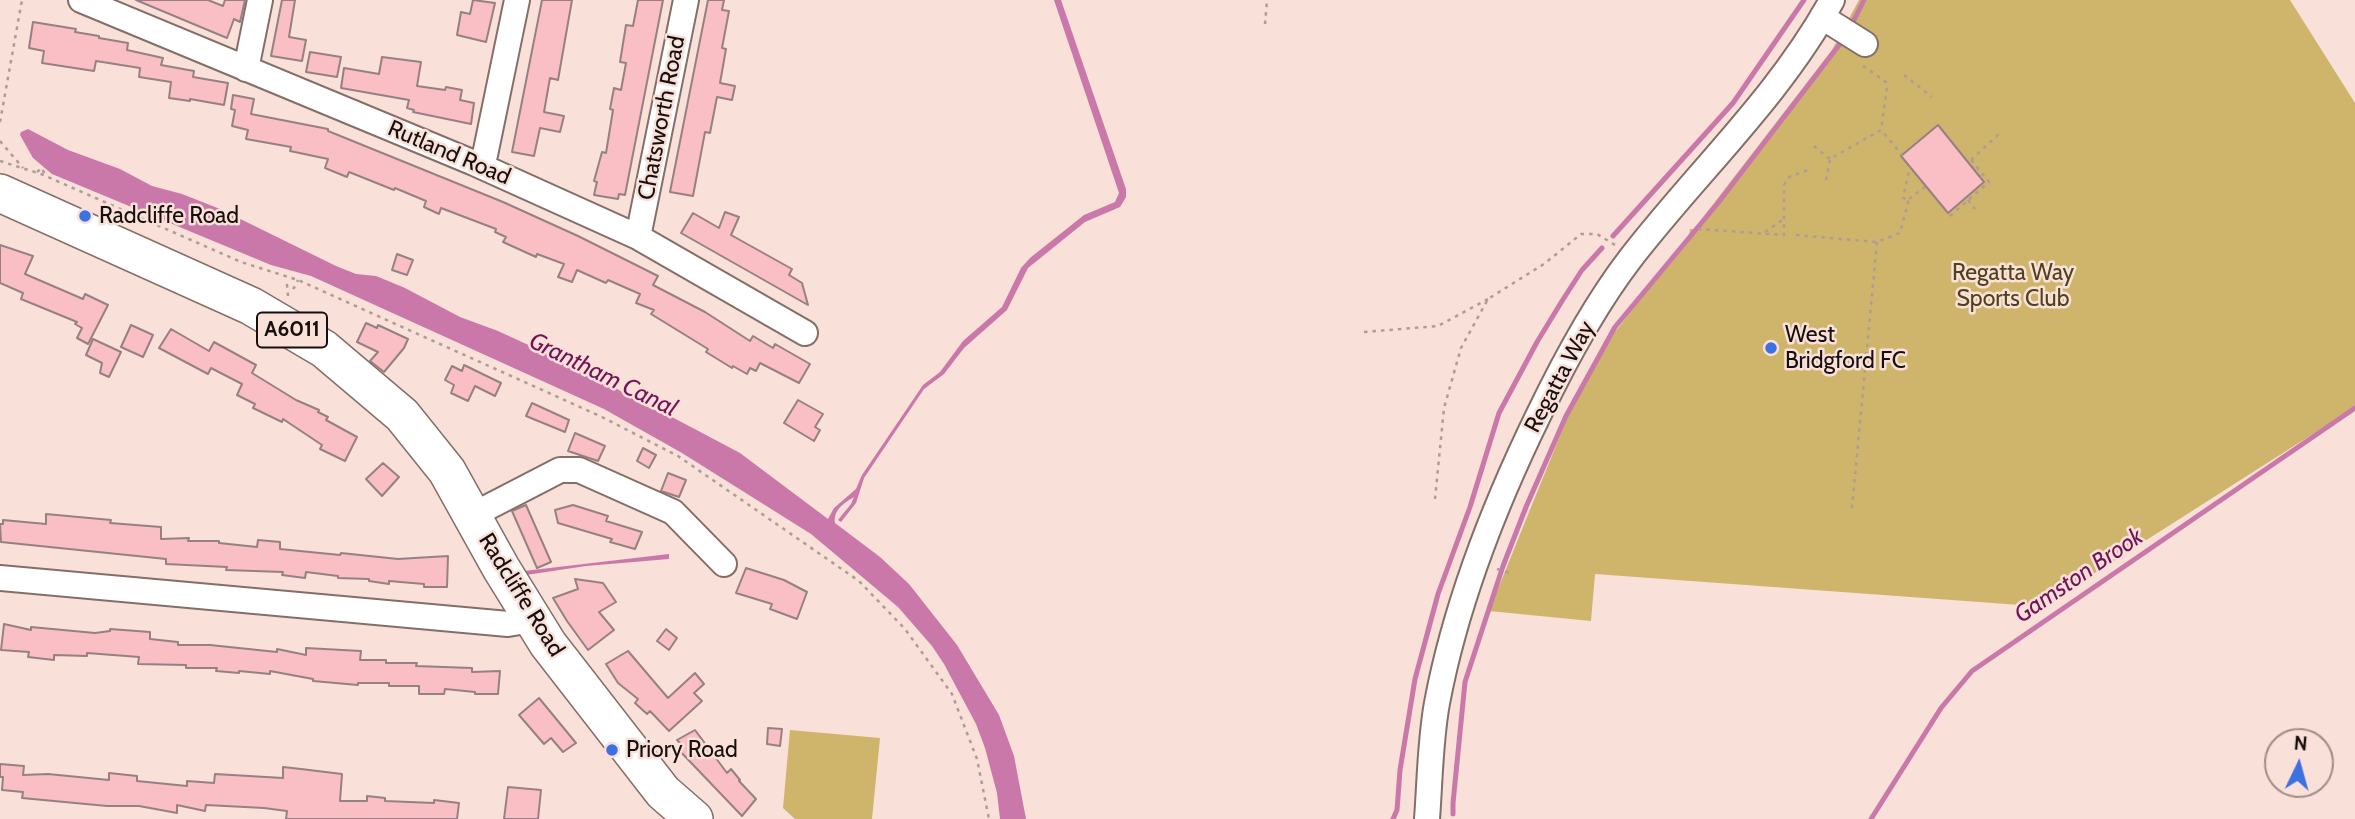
<!DOCTYPE html>
<html>
<head>
<meta charset="utf-8">
<style>
  body { margin:0 }
  #map { position:relative; width:2355px; height:819px; overflow:hidden; background:#f9e0d9; font-family:Cabin,sans-serif }
  canvas { display:block }
  .north { position:absolute; left:2264px; top:728px; width:70px; height:70px; box-sizing:border-box; background:#f9e0d9; border:2px solid #9f8c87; border-radius:50%; rotate:5deg; font-size:19px; font-weight:700; line-height:28px; text-align:center; color:#170f0d }
  .north::after { content:''; display:block; margin:auto; width:24px; height:32px; background:#3d71e1; clip-path:polygon(50% 0,100% 100%,50% 72%,0 100%) }
</style>
</head>
<body>
<div id="map">
<canvas width="2355" height="819"></canvas>
<div class="north">N</div>
</div>
<script>
const ctx = document.querySelector('canvas').getContext('2d');
ctx.lineJoin = 'round';
function fillPath(path, color) { ctx.fillStyle = color; ctx.fill(path, 'evenodd'); }
function strokePath(path, color, width, dash) { ctx.strokeStyle = color; ctx.lineWidth = width; ctx.lineCap = dash ? 'butt' : 'round'; ctx.setLineDash(dash || []); ctx.stroke(path); }
function drawText(font, color, halo, rows, align = 'center') {
  ctx.font = font + ' Cabin,sans-serif'; ctx.lineWidth = 5; ctx.setLineDash([]); ctx.textBaseline = 'middle'; ctx.strokeStyle = halo; ctx.fillStyle = color; for (const [text, x, y, turn = 0] of rows) {
    ctx.save(); ctx.translate(x, y); ctx.rotate((+turn || 0) * Math.PI / 180); ctx.textAlign = isNaN(turn) ? turn : align; if (halo) ctx.strokeText(text, 0, 0); ctx.fillText(text, 0, 0); ctx.restore();
  }
}
fillPath(new Path2D(`
  M1859,0H2290L2355,103V407L2087,578L2034,606L1595,574L1591,621L1489,611L1570,411L1615,332L1689,236L1690,229H1694L1832,50Z
  M790,730L880,738L872,819H795L783,808Z`), '#cfb56b');
fillPath(new Path2D(`
  M1054,0H1061L1126,189V197L1120,207L1085,222L1028,268L1007,310L964,348L944,374L924,389L864,478L856,503L841,522L838,520L851,504L854,497C844,503 833,510 835,523L880,557L909,584L957,645L999,715L1014,756L1026,819H1000L997,793L985,748L976,724L944,664L932,646L898,607L811,534L682,453L604,409L311,276L271,265L52,174L33,158L20,135L21,132L28,129L68,150L120,169L152,186L182,194L220,209L336,266L356,274L376,276L405,288L460,317L498,331L598,377L643,405L670,416L740,453L828,519L834,508L856,489L862,475L923,385L940,372L963,341L1002,307L1021,268L1030,258L1084,215L1115,202L1119,193Z
  M669,554V559L586,566L526,575L524,571Z`), '#c978a9');
strokePath(new Path2D(`
  M1850,28L1864,0
  M1613,236L1733,103L1804,0
  M1453,814V803L1465,682L1503,566L1526,507L1566,416L1615,327L1718,203L1843,40
  M1393,819L1397,810L1400,770L1415,679L1438,594L1470,507L1499,413L1537,342L1562,301L1582,270L1602,248
  M1871,819L1941,708L1972,671L2355,408`), '#c978a9', 5);
const building = new Path2D(`
  M136,0H208L223,6L225,0H245L240,22L234,19L227,38Z
  M282,0H295L289,37L306,40L302,61L271,56Z
  M473,0L495,3L486,42L457,35L461,12L470,14Z
  M542,0H572L558,80L550,78L544,112L564,116L560,132L540,128L534,156L512,152Z
  M638,0H663L625,195L619,194L618,199L594,195L597,182L594,181L602,152L606,153L613,110L610,109L614,88L621,90L626,63L620,62L626,25L633,26Z
  M708,0H724L722,10L729,11L722,48L726,49L720,83L735,86L732,100L717,97L710,133L705,132L693,196L670,192Z
  M33,22L76,29L75,32L99,36V38L128,43L127,50L163,58L161,65L194,71L193,77L228,83L224,105L190,99V101L169,98L171,82L139,77L140,68L96,61L94,71L42,63L44,51L29,48Z
  M310,52L341,57L337,77L306,72Z
  M382,57L421,62L417,86L445,90L446,87L462,90L460,100L474,103L471,124L413,112L414,110L407,108L409,100L341,88L344,68L379,74Z
  M233,95L254,99L251,114L328,129V131L503,202L578,236L658,276L653,285L705,312L750,341L753,336L773,348L775,344L810,364L799,383L760,363L756,371L750,368L747,374L733,366L732,368L706,352L708,349L651,314L654,310L636,303L640,294L608,280L606,283L577,270L572,282L558,277L564,264L537,254L536,257L503,242L506,237L495,232L496,229L441,208L439,214L424,207L426,201L395,188L394,190L349,172L347,177L325,168L328,159L290,151L291,147L246,139L248,130L232,126L235,110L231,109Z
  M1938,125L1984,182L1948,213L1901,156Z
  M725,212L739,217L731,235L792,269L789,275L802,283L808,305L681,233L693,213L719,228Z
  M0,245L33,256L25,274L83,299L85,294L108,305L88,344L77,338L82,328L75,324L77,322L21,299L23,293L0,283Z
  M397,254L413,260L407,275L392,270Z
  M366,323L377,328L378,325L408,339L404,348L384,372L370,361L378,352L357,342Z
  M131,325L153,335L143,357L121,347Z
  M171,329L209,351L214,342L256,365L252,373L296,400L319,410L318,412L328,417L326,420L357,437L345,461L320,449L322,445L283,419L282,422L253,408L255,404L237,395L242,384L211,368L208,374L159,348Z
  M93,339L121,352L109,377L100,373L102,363L86,355Z
  M464,365L501,383L495,396L475,386L468,401L451,393L454,385L445,380L452,366L462,371Z
  M798,400L823,414L815,427L820,430L814,441L784,423Z
  M532,403L569,420L565,432L526,416Z
  M575,433L605,446L598,461L568,451Z
  M643,448L656,455L649,468L637,461Z
  M383,463L399,477L382,496L366,479Z
  M668,473L686,480L679,497L661,491Z
  M526,505L551,562L537,568L512,511Z
  M573,505L608,516L606,521L642,532L635,549L610,542L612,539L558,523L555,510Z
  M46,514L111,520L110,523L161,527V539L189,538L188,541H219V543L257,547L258,540L280,542V549L340,555L341,553L398,559L448,556L447,587H424V584L389,581V584L369,581V579L338,578V576L306,572L305,578L282,575L283,572L226,570L227,567L166,564V559L1,542L0,524H3V520L46,524Z
  M746,568L784,580L807,592L797,619L770,609L772,604L736,593Z
  M575,579L603,583L616,602L599,612L614,630L588,650L567,621L553,598L578,589Z
  M4,624L31,630V627L95,633L110,631V629L150,632V639L178,642V645H210L277,652V649L306,655V648L361,651L360,660H386V663H417L416,666L472,668V672L500,671L498,694H475V692L445,689L444,694H419V686H389V683H358V685L313,681V679L270,671V674L239,671V673L216,671L217,668H186V665L138,664L139,657L87,653V656L54,655V660L28,657L29,652L1,650Z
  M666,629L677,638L669,650L657,641Z
  M628,651L668,698L695,673L704,684L694,693L702,701L669,731L650,711L647,714L635,703L638,699L618,683L606,664Z
  M539,698L576,743L563,752L551,738L544,744L519,715Z
  M768,728L782,729L780,746L767,744Z
  M695,730L727,773L731,769L740,780L739,781L756,799L742,816L677,748L681,744L677,740Z
  M0,764L24,766L23,775L48,774L109,780V773L137,776V781L187,786V781L214,783L215,774L283,778V767L301,769L342,774L340,801H367V796L385,798V801L434,803V800L459,803L457,819H286L287,811L264,808L206,805L205,811L177,805V813L139,806H107L22,798L23,792L2,790L3,777H0Z
  M508,787L541,790L538,819H504Z`);
fillPath(building, '#fabec5');
strokePath(building, '#978082', 2);
const minor = new Path2D(`
  M81,0L474,163L638,237L805,333
  M1822,17L1865,44
  M246,69L260,0
  M474,163L482,159L485,155L517,0
  M638,237L686,0
  M473,515L560,470H579L673,512L724,564
  M0,578L508,624L532,620
  M1427,819C1430,780 1430,741 1437,703C1456,602 1494,506 1539,414C1565,360 1594,306 1630,259C1697,172 1779,97 1832,0`);
const highway = new Path2D(`
  M0,193L251,306L324,349L402,415L447,471L501,568L548,644L663,792L694,819`);
strokePath(minor, '#846e68', 28);
strokePath(highway, '#846e68', 40);
strokePath(new Path2D(`
  M1265,24L1267,0
  M1863,66L1886,82L1887,87L1881,130
  M1904,75L1932,97
  M0,122L22,0
  M0,141L23,168
  M1814,146L1830,159
  M1971,160L2001,132
  M0,161L41,174L241,262L298,280L602,417L678,456L859,581L905,629L952,694L977,759L989,819
  M37,172L42,168L45,175
  M1826,180L1830,159L1881,130L1902,155
  M1909,199L1926,186
  M1968,200L1975,209
  M1950,216L1989,182L1968,156
  M1698,229L1784,235V185L1789,177L1808,170
  M1765,232L1785,218
  M1796,235L1877,242L1900,233L1909,199L1903,198L1910,167
  M288,296L287,285L294,288L298,280
  M1364,332L1438,326L1488,299
  M1435,499L1444,408L1461,348L1488,299L1544,264L1581,234H1597L1615,245
  M1852,508L1877,242
  M1497,569L1513,574`), '#b09c97', 2.5, [3.5, 5]);
strokePath(minor, '#fff', 24);
strokePath(highway, '#fff', 37);
for (const [x, y, r, color] of [
  [85,216,7,"#3d71e1"],
  [1771,348,7,"#3d71e1"],
  [612,750,7,"#3d71e1"]
]) { const dot = new Path2D(); dot.arc(x, y, r, 0, 2 * Math.PI); ctx.fillStyle = color; ctx.fill(dot); strokePath(dot, '#f9e0d9', 2.5); }
for (const [x, y, w] of [
  [292,330,70]
]) { const box = new Path2D(); box.roundRect(x - w / 2, y - 17.5, w, 35, 5); ctx.fillStyle = '#f9e0d9'; ctx.fill(box); strokePath(box, '#170f0d', 2); }
drawText('bold 21px', '#170f0d', null, [
  ["A6011",292,330]
]);
drawText('23px', '#170f0d', '#f9e0d9', [
  ["Chatsworth Road",662,118,-79],
  ["Rutland Road",449,153,23],
  ["Regatta Way",1560,377,-62],
  ["Radcliffe Road",521,595,58]
]);
drawText('23px', '#170f0d', '#f9e0d9', [
  ["Radcliffe Road",99,216],
  ["West",1785,335],
  ["Bridgford FC",1785,361],
  ["Priory Road",626,750]
], 'left');
drawText('23px', '#4f411a', '#f9e0d9', [
  ["Regatta Way",2013,273],
  ["Sports Club",2013,299]
]);
drawText('italic 24px', '#741257', '#f9e0d9', [
  ["Grantham Canal",603,375,26],
  ["Gamston Brook",2079,576,-34]
]);
</script>
</body>
</html>
